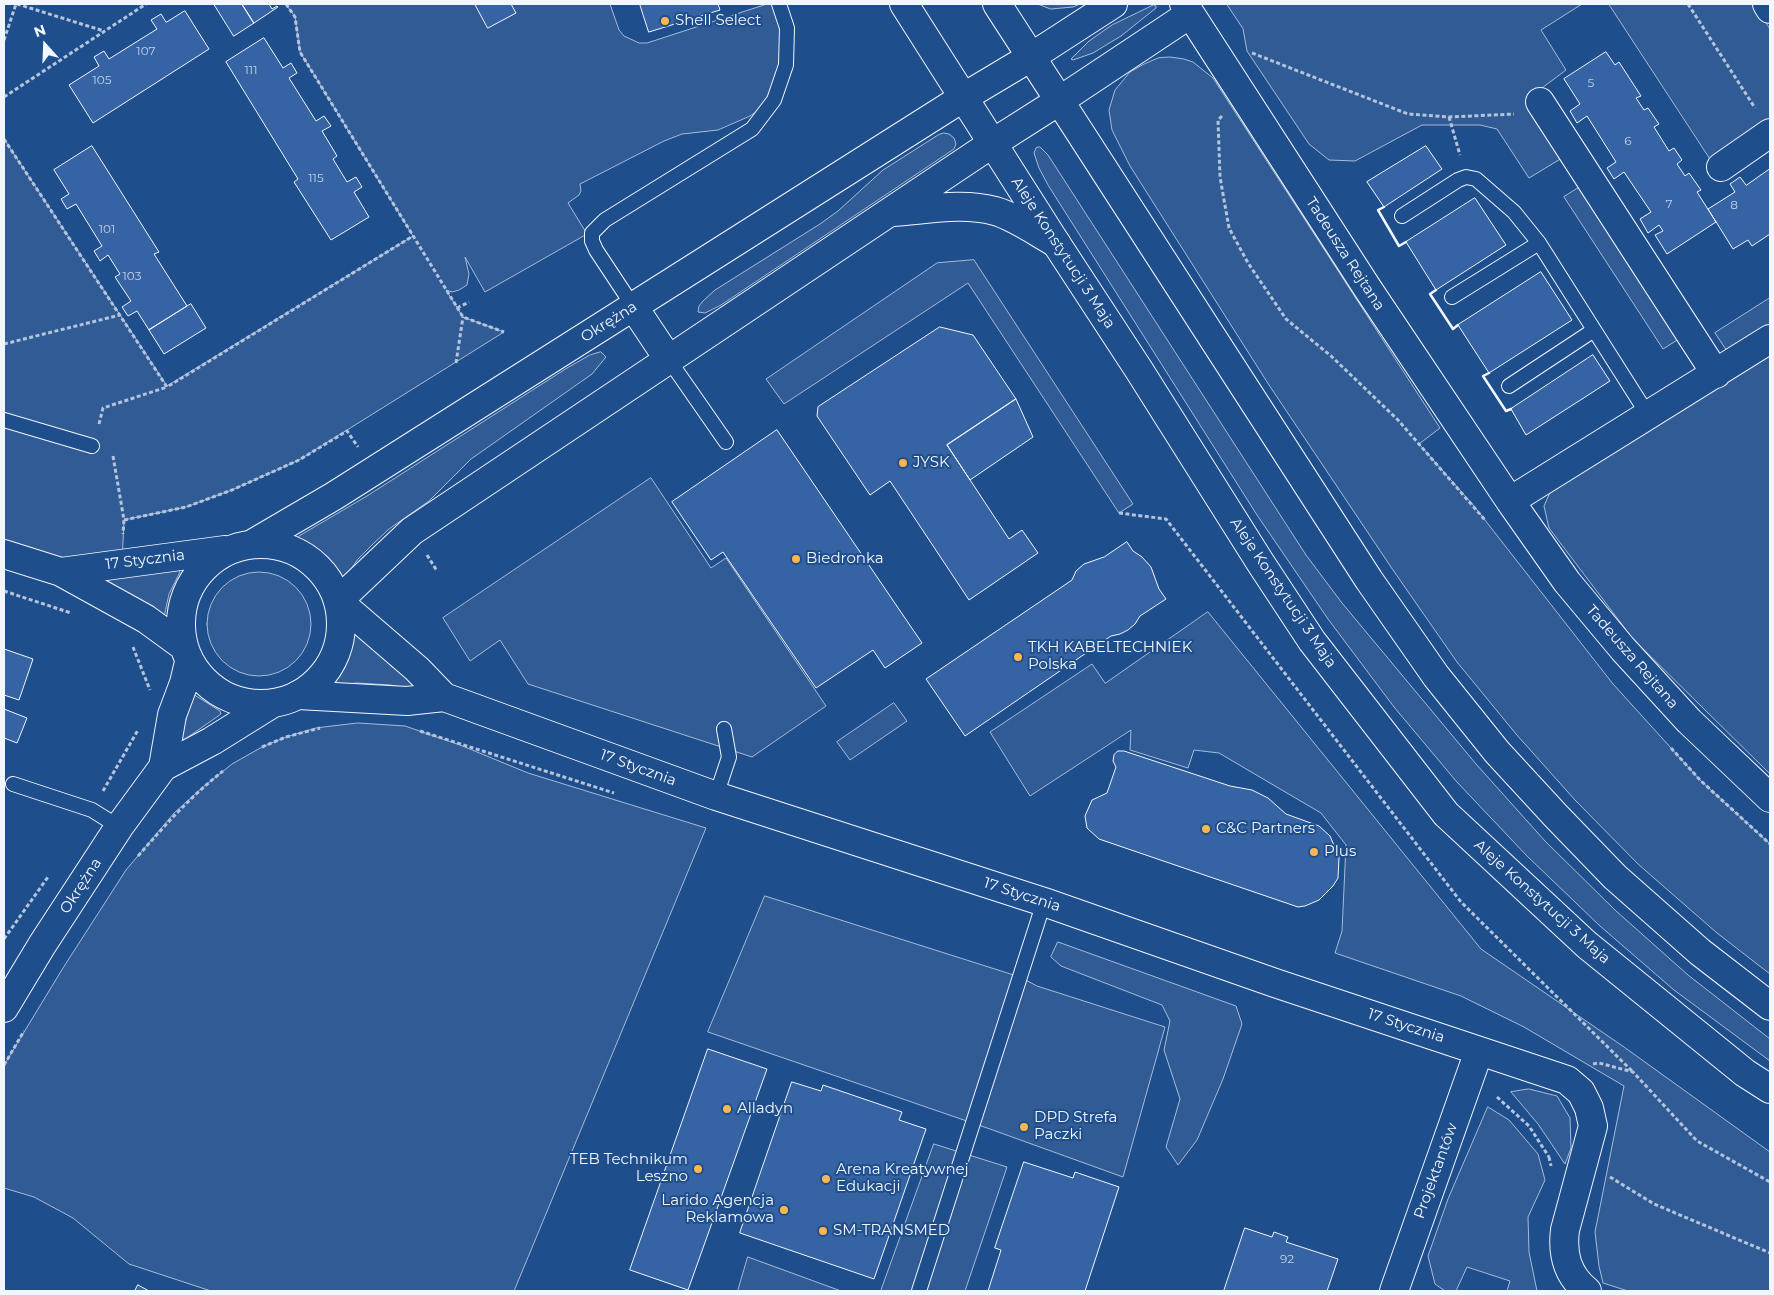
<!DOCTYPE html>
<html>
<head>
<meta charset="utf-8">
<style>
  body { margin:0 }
  #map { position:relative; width:1774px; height:1295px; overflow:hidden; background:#1f4e8c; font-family:Montserrat,sans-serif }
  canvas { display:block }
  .frame { position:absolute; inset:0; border:5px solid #f2f6ff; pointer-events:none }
  .north { position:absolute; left:20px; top:20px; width:50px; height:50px; -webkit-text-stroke:4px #1f4e8c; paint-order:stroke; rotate:340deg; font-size:14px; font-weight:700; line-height:20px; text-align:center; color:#f2f6ff }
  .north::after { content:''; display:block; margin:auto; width:18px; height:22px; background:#f2f6ff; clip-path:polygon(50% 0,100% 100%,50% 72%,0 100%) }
</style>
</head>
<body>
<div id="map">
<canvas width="1774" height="1295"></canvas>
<div class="frame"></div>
<div class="north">N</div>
</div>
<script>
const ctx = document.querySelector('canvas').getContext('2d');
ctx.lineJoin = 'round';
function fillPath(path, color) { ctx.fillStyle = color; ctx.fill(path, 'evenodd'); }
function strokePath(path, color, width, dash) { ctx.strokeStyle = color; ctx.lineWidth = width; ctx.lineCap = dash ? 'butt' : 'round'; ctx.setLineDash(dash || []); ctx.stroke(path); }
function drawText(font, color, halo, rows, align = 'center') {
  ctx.font = font + ' Montserrat,sans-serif'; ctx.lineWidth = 4; ctx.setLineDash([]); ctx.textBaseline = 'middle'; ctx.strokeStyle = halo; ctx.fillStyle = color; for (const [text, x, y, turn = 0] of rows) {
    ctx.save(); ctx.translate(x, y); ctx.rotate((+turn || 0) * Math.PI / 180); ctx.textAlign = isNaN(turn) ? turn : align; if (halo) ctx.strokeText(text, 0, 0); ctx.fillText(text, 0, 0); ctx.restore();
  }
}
const built = new Path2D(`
  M286,4H610L619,30L624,36L639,43H647L767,4H779L787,28L774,100L750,116L718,130L682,134L664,141L580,184L581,191L579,195L568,203L587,234L485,292L465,257L469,274L467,285L459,290L452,292L446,290L463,317L504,332L299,460L232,490L186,507L124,520L122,563L4,553V139L167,386L413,236L300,52L295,17Z
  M1038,4H1080L1073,7L1051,9Z
  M1227,4H1582L1541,30L1566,70L1530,97L1567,155L1529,178L1497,129L1480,125H1422L1355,161L1329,160L1309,144L1247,51L1243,29Z
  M1609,4H1754L1770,29V123L1713,163Z
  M1154,5L1156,6V8L1121,36L1093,53L1073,60L1071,59L1089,41L1112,25Z
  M1170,57L1184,59L1193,62L1213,78L1440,428L1419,444L1474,506L1613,684L1700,780L1770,844V974L1717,933L1638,864L1575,800L1516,734L1457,662L1393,570L1269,385L1130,166L1112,130L1109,110L1115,90L1130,72L1144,64L1158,58Z
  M944,133L949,134L954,138L956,144L954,149L721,305L705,313L698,312L699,306L703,301L715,290L820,224L838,211L883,170L938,135Z
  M1040,147L1048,155L1306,555L1342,603L1476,764L1545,841L1616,911L1688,975L1770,1039V1061L1674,990L1600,926L1527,856L1456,781L1394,707L1328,619L1257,515L1048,185L1039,168L1034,153L1036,148Z
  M1583,185L1682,337L1663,349L1564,197Z
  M974,260L1133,504L1119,513L968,283L784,404L766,379L937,263Z
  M1770,298V324L1727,351L1715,333Z
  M1770,350V774L1633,639L1549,528L1544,506L1552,488Z
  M601,352L606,357L592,374L471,459L429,501L389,529L373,544L358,559L344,579H341L324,556L298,538L299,536L367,496L567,368L590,355Z
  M651,478L711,568L726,558L826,706L752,757L528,684L500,640L470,661L443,618Z
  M178,570L180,572L169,594L164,617L90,577L140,575Z
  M207 624a52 52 0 1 1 104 0a52 52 0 1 1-104 0Z
  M1208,612L1481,949L1624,1047L1770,1152V1291H1628L1603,1283L1599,1266L1595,1232L1624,1086L1524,1027L1461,996L1335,953L1342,931L1346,845L1321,813L1219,753L1194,750L1188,768L1130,750L1131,730L1030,796L990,732L1092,664L1105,683Z
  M354,626L391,666L425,687L424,691L390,685L357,683L336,685L333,683L344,664L348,653L352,628Z
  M193,694L220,711L221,714L181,742L179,739L186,720L191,696Z
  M894,703L907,721L850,760L837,742Z
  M358,723L405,726L460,745L528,773L706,828L514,1291H211L129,1264L73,1218L34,1197L4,1188V1065L63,968L126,870L174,813L202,788L232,764L262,747L286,737L316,728Z
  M765,896L1020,977L1037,986L1165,1027L1123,1177L990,1129L708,1032Z
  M1058,942L1236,1006L1242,1024L1223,1079L1197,1140L1178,1165L1166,1147L1180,1099L1164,1050L1170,1021L1162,1005L1061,966L1051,957Z
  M1529,1089L1557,1096L1570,1118L1571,1148L1565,1164L1538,1124L1511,1092Z
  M1488,1107L1509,1120L1538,1154L1545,1180L1528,1217L1529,1252L1537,1291H1507L1510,1281L1467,1267L1456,1291H1445L1435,1284L1428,1256L1448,1199Z
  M934,1144L1007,1167L965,1291H881Z
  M748,1257L841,1291H738Z`);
fillPath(built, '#305b95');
strokePath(built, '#a8bbd7', 1);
const building = new Path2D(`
  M214,4H242L254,23L234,36Z
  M242,4H269L272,9L277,6L278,7L254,23Z
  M475,4H511L516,13L488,28Z
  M640,4H718L720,10L649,32Z
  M185,11L209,49L93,123L69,85L99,66L94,57L104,51L109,59L157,29L151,20L161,14L166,22Z
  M264,38L283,68L291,63L297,73L289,78L316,121L324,116L331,126L322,131L337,156L333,159L347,182L356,177L362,187L354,192L369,217L331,240L294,182L298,179L226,62Z
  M1606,52L1615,65L1619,62L1641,96L1636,98L1644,110L1648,108L1659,124L1654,127L1669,151L1674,148L1682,160L1677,164L1685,176L1689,173L1701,190L1697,192L1716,222L1667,254L1655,235L1663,231L1659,225L1648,233L1640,219L1651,212L1624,172L1614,179L1607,168L1616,162L1587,116L1577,123L1570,111L1580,104L1564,79Z
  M92,146L159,252L154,254L187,306L149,330L137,311L128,316L122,307L131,301L115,277L120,274L108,255L100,261L94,251L102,246L76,204L67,209L61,199L69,194L54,170Z
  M1426,146L1442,169L1384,207L1367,182Z
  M1770,169V234L1752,246L1748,240L1733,249L1708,209L1735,192L1730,184L1740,177L1746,185Z
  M1475,198L1506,245L1436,290L1406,242Z
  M1541,272L1572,320L1489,373L1458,325Z
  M191,304L206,328L164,354L149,330Z
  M940,327L973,335L1016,399L947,445L1009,539L1022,530L1038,553L969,600L890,481L870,495L817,416L818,407Z
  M1593,355L1610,381L1526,435L1511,409Z
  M1016,399L1033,437L970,480L947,445Z
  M777,430L922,643L885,668L873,650L816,688L723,552L711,560L672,502Z
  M1127,542L1133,551L1142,557L1151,567L1159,589L1166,599L1140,616L1135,624L1128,630L1120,634L1111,636L965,736L926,679L1072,580L1076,571L1084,564L1104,557Z
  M4,649L33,659L19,700L4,695Z
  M4,709L27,718L17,743L4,738Z
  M1118,751H1124L1230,786L1252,790L1268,798L1286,814L1319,826L1330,836L1339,857L1338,878L1333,886L1319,900L1305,906L1298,907L1099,839L1087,828L1085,816L1092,800L1107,793L1116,767L1113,761L1114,755Z
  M708,1049L767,1069L688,1290L630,1270Z
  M792,1082L821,1091L823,1085L902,1112L899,1120L926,1129L874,1279L740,1233Z
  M1024,1162L1073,1178L1075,1172L1119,1187L1085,1291H988L1001,1250L995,1248Z
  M1245,1228L1272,1237L1274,1232L1288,1237L1286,1242L1338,1259L1327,1291H1224Z
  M138,1285L149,1291H135Z`);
fillPath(building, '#3563a3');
strokePath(building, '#f2f6ff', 1);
const service = new Path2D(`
  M1402,216L1458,180L1466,177L1476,179L1514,212L1539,243L1648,415
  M1452,297L1539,243
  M633,306L596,250L592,241V233L605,220L752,129L774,100L786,65L787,28L779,4
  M669,360L726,442
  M1509,386L1594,330
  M4,420L92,446
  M13,784L92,810L119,827
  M716,796L729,757L724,729
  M919,1291L1044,902`);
const minor = new Path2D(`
  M1184,4L1368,289L1510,501L1567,582L1623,649L1689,721L1770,798
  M1767,4L1770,9
  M1031,57L1113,4
  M1059,101L1190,14
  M1540,102L1716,374
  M1721,167L1770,133
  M633,306L669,360
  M1510,501L1770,339
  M338,601L417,669L444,697L716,796L1044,902L1275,983L1567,1080L1581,1092L1589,1108L1593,1126L1565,1230C1562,1254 1567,1275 1587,1291
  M298,695L407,701L444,697
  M1394,1291L1479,1051`);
const tertiary = new Path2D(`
  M892,212C925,210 962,202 995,211C1016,217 1036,232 1056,243
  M181 624a80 80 0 1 1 160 0a80 80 0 1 1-160 0Z
  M252,544L334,496L964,97L1031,57
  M4,554L61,572L146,619L183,646
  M61,572L225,550
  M338,601L412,531L993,143L1059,101
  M163,767L212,741L273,703
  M4,1008L42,945L119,827L163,767L172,715L184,683L189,662`);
const secondary = new Path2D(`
  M904,4L1056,243L1139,370L1260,562L1312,641L1446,814L1587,945L1745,1073L1770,1089
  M997,4L1369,580L1436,676L1497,752L1556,816L1615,877L1700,952L1770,1006`);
strokePath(service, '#f2f6ff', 16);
strokePath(minor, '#f2f6ff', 30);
strokePath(tertiary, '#f2f6ff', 30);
strokePath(secondary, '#f2f6ff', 30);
strokePath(new Path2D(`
  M17,4L104,31
  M286,4L295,17L300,52L463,317L504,332
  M1688,4L1755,108
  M4,40L16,4
  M1252,53L1408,114L1449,117L1514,114
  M4,97L146,4
  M1222,116L1218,120L1220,177L1229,228L1248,263L1286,319L1331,356L1398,420L1485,520
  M1449,117L1460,155
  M4,139L167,387L413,236
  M457,308L469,302
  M4,344L120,315
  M456,363L463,317
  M99,424L103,408L167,387
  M113,456L124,520L123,534
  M1119,513L1166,519L1461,902L1633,1072
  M124,520L186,507L232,490L299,460L347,431L358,447
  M427,555L437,571
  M4,591L71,613
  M133,647L150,690
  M420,731L614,793
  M262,747L286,737L320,728
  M1671,748L1700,780L1770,844
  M103,791L138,730
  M138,856C166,824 189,798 223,771
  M4,939L48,877
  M1593,1064L1599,1063L1633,1072L1697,1141L1770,1182
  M4,1065L24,1031
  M1497,1097L1529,1126L1549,1157
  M1549,1157L1551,1166
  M1610,1177L1654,1204L1770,1253`), '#b3c4dc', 3, [4, 2.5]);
strokePath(service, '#1f4e8c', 14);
strokePath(minor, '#1f4e8c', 28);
strokePath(tertiary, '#1f4e8c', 28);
strokePath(secondary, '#1f4e8c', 28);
strokePath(new Path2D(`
  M1384,207L1378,210L1399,246L1406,242
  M1436,290L1430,294L1453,329L1458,325
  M1489,373L1483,376L1506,411L1511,409`), '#f2f6ff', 2.5);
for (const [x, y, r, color] of [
  [665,21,5,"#ffb74d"],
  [903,463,5,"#ffb74d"],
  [796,559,5,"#ffb74d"],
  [1018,657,5,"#ffb74d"],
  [1206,829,5,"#ffb74d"],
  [1314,852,5,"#ffb74d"],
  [727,1109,5,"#ffb74d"],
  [1024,1127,5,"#ffb74d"],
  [698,1169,5,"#ffb74d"],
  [826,1179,5,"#ffb74d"],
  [784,1210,5,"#ffb74d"],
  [823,1231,5,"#ffb74d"]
]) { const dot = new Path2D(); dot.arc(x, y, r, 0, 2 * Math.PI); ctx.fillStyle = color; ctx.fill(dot); strokePath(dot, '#1f4e8c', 2); }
drawText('12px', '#c3d1e8', null, [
  ["107",146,51],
  ["111",251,70],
  ["105",102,80],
  ["5",1591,83],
  ["6",1628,141],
  ["115",316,178],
  ["7",1669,204],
  ["8",1734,205],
  ["101",107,229],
  ["103",132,276],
  ["92",1287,1259]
]);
drawText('15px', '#f2f6ff', '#1f4e8c', [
  ["Shell Select",675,21],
  ["JYSK",913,463],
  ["Biedronka",806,559],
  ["TKH KABELTECHNIEK",1028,648],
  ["Polska",1028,665],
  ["C&C Partners",1216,829],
  ["Plus",1324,852],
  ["Alladyn",737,1109],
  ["DPD Strefa",1034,1118],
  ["Paczki",1034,1135],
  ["TEB Technikum",688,1160,"right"],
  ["Leszno",688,1177,"right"],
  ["Arena Kreatywnej",836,1170],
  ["Edukacji",836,1187],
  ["Larido Agencja",774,1201,"right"],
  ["Reklamowa",774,1218,"right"],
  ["SM-TRANSMED",833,1231]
], 'left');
drawText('15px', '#f2f6ff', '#1f4e8c', [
  ["Aleje Konstytucji 3 Maja",1063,253,57],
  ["Tadeusza Rejtana",1345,254,57],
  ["Okrężna",609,322,-32],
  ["17 Stycznia",145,560,-7],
  ["Aleje Konstytucji 3 Maja",1283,593,56],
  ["Tadeusza Rejtana",1632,657,49],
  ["17 Stycznia",638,768,20],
  ["Okrężna",81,886,-57],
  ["17 Stycznia",1022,895,18],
  ["Aleje Konstytucji 3 Maja",1542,902,42],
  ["17 Stycznia",1406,1026,18],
  ["Projektantów",1436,1171,-70]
]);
</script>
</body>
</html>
